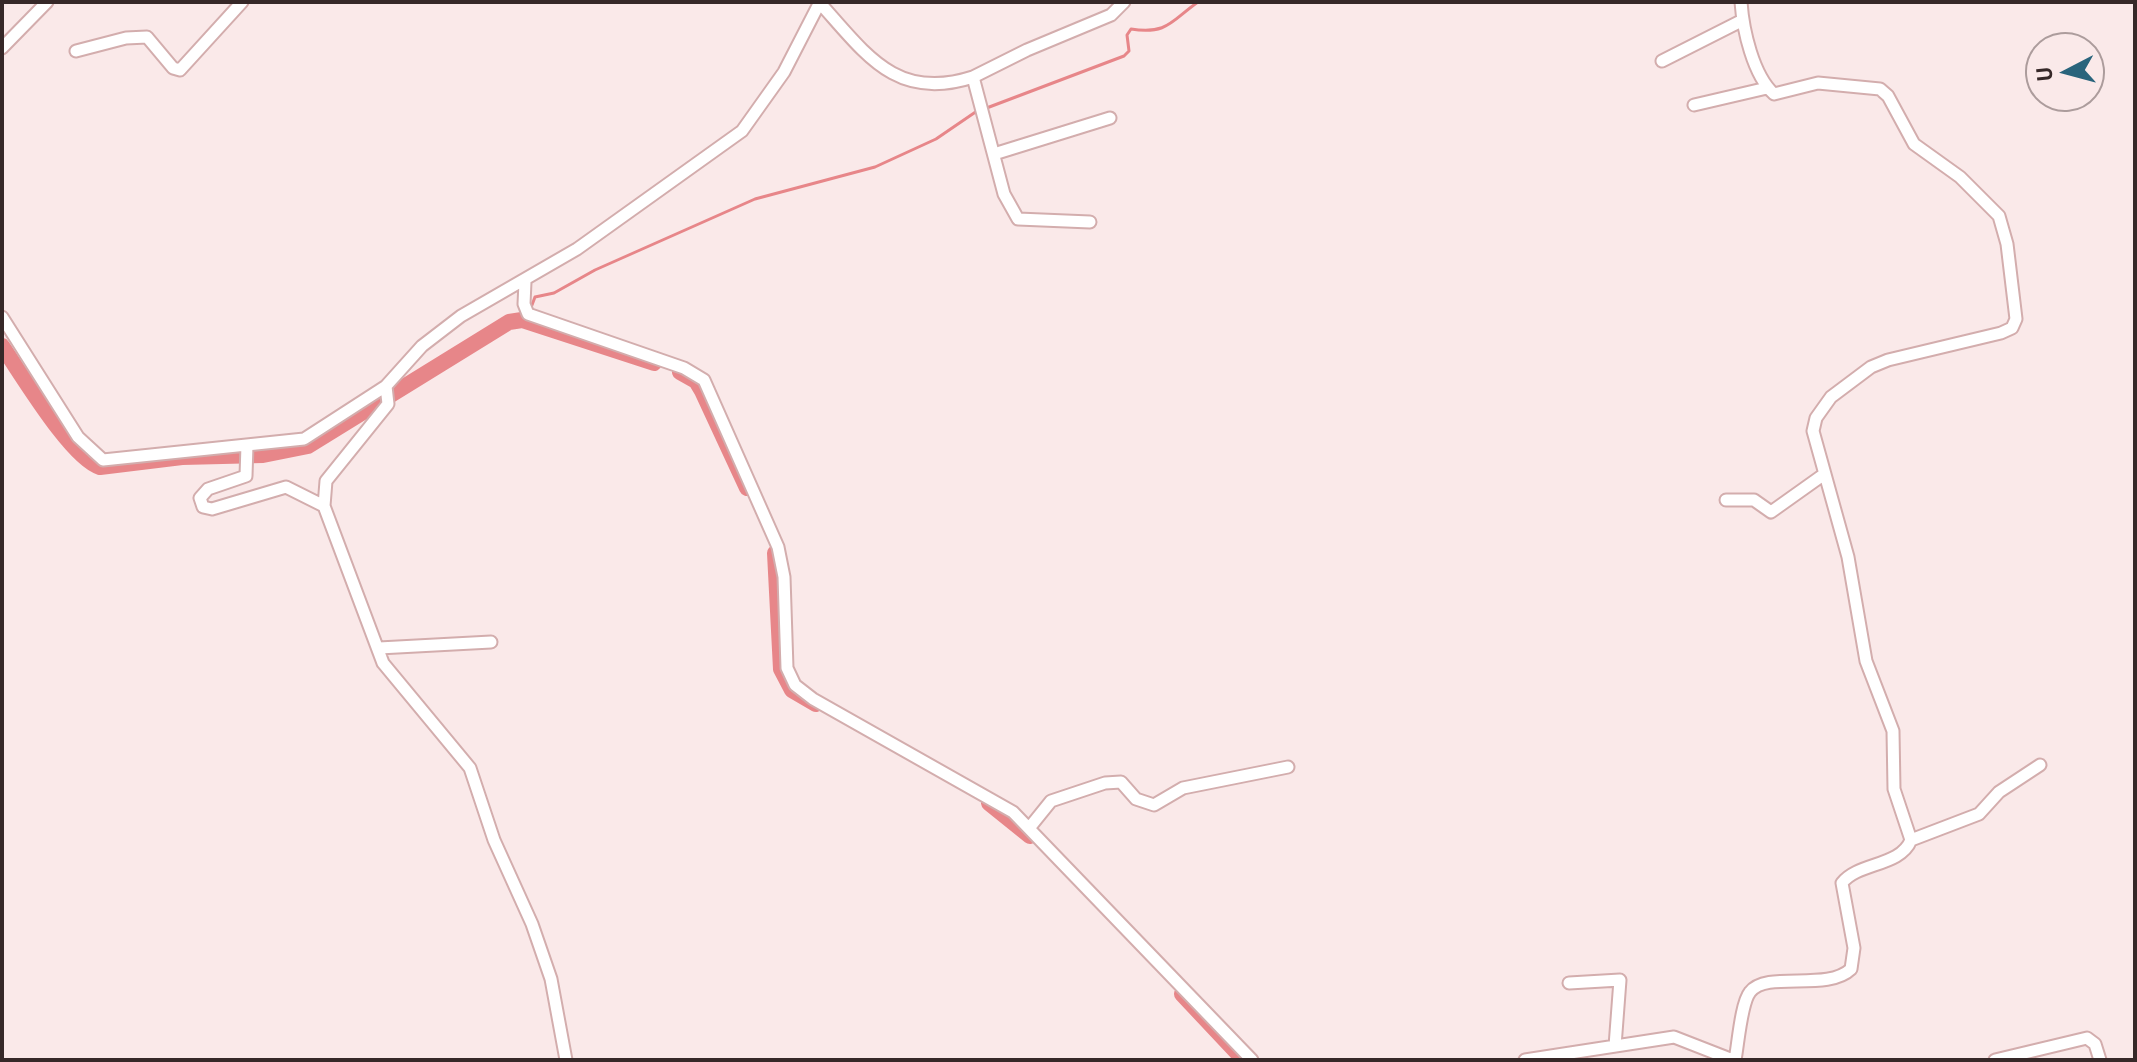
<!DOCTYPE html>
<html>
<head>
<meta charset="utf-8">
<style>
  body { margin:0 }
  #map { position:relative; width:2137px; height:1062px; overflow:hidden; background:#fae9e9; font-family:Barlow,sans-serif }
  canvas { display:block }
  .frame { position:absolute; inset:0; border:4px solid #362828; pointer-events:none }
  .north { position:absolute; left:2025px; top:32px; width:80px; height:80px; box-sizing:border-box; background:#fae9e9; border:2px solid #ac9c9c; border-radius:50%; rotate:264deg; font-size:22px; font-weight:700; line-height:32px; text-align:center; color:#362828 }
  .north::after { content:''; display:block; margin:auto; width:28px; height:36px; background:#29647c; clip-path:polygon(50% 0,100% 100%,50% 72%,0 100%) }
</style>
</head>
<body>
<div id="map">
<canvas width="2137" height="1062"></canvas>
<div class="frame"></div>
<div class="north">U</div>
</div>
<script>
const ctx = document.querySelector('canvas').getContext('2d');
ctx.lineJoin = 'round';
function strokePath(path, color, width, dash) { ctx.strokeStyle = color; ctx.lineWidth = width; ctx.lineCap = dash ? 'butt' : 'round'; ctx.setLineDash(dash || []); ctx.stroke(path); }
strokePath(new Path2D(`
  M984,109L1124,56L1129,51L1127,35L1131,29C1168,35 1172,20 1198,2
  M532,305L535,297L554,293L595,270L755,199L875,167L936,139L977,111`), '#e78689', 3);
strokePath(new Path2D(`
  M2,346C21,373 71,458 100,467L182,457L263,455L308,446L509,322L522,320L654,363
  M680,372L696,381L702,391L747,488
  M775,553L781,669L792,690L816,704
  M989,803L1030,836
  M1182,994L1244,1060`), '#e78689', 16);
const street = new Path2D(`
  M819,2C866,54 896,102 973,77L1004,194L1018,219L1090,222
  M2,48L47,2
  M76,51L126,38L147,37L173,68L180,70L242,2
  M1662,61L1743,20
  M973,77L1027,50L1111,15L1124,2
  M1694,105L1767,88
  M994,154L1110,118
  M525,282L524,304L528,314L684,368L704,380L778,547L784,577L787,668L795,685L813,699L1013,812L1252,1060
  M2,317L78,437L103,460L304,439L386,386
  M247,445L246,476L208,489L200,498L203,507L212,509L286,487L324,506
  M1726,500H1754L1771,512L1823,475
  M379,648L491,642
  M1030,827L1051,801L1105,783L1121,782L1136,799L1154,805L1183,788L1288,767
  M1911,840L1979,814L1999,792L2040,765
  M1569,983L1620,980L1615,1046
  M566,1060L551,979L532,924L494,840L470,768L383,663L324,506L326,481L388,404L386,386L422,346L461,316L577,249L742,131L784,72L820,2
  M1525,1060L1674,1037L1733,1060
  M1735,1060C1738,1045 1741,1003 1750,992C1767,970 1827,992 1851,969L1854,948L1842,883C1858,862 1900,867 1911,840L1894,789L1893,731L1866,661L1848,557L1813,431L1816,418L1831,397L1871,367L1888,360L2001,333L2012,328L2016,319L2007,244L1999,216L1960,177L1914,144L1888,96L1880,89L1818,83L1774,94C1753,75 1743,30 1741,2
  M1995,1060L2087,1038L2095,1044L2100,1060`);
strokePath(street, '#d3adad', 15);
strokePath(street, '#fff', 11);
</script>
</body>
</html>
